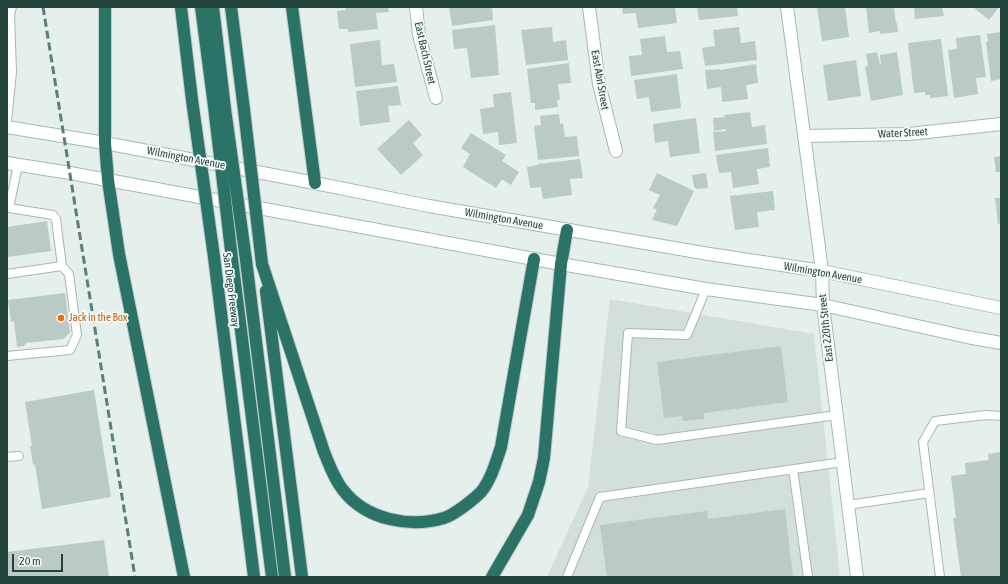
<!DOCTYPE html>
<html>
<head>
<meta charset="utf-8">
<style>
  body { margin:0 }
  #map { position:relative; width:1008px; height:584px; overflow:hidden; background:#e5efeb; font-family:"Asap Condensed",sans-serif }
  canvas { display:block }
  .frame { position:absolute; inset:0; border:8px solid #22433c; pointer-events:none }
  .scale { position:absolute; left:12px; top:554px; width:51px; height:18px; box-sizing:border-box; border:2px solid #22433c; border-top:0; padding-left:5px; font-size:12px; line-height:14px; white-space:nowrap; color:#22433c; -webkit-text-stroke:3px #f6fbf9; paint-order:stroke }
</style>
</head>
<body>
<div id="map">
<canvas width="1008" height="584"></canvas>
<div class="frame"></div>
<div class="scale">20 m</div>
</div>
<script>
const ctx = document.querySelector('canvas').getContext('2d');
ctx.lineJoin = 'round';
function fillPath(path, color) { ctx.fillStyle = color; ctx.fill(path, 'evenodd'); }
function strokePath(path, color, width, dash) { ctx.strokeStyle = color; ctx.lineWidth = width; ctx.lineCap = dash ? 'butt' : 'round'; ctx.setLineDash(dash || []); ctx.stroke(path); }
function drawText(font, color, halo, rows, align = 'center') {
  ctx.font = font + ' "Asap Condensed",sans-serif'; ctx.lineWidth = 3.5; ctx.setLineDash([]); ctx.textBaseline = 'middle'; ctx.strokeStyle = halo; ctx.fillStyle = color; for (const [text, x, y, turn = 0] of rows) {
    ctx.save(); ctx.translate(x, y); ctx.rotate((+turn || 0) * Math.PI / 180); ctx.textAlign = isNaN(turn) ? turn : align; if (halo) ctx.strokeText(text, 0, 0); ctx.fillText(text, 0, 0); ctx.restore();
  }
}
fillPath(new Path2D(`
  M610,299L814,334L840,577H547L588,487Z`), '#d3dfda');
fillPath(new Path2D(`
  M345,7H388L389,12L376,13L378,29L348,32V29H339L337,11L346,10Z
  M449,7H492L493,20L452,26Z
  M622,7H675L677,23L638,28L636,13L623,14Z
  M697,7H737L738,16L699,20Z
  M817,7H845L849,37L822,41Z
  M866,7H894L896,23H897L898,32L880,34V31L869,33Z
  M914,7H942L944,16L915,19Z
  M973,7H999L989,20Z
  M495,25L499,75L471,78L467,48L454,49L452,30Z
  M552,27L553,42L566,40L568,60L526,65L521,30Z
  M739,27L741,43L755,41L757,60L705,66L702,48L715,46L713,30Z
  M1000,32L1001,40V79L991,81L986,42L988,41L987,34Z
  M980,35L986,77L976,78L978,94L954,98L948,50L957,49L956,38Z
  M665,36L667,52L680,51L683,69L631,76L629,56L642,55L640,39Z
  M941,39L948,96L930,98V95H925V92L914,93L908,43Z
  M380,40L382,65L394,64L397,82L355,87L350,44Z
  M877,52L880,64H881L880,55L897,52L903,95L871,101L865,67L868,66L866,54Z
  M856,60L861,96L828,101L823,65Z
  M569,63L571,83L558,84L560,100H557L558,107L535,110V103H531L527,69Z
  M756,64L758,83L746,85L748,99L722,102L721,87L707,89L705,70L720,69V70Z
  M677,74L681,108L651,112L649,97L637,99L634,80Z
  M398,86L401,105L388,106L390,122L360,126L356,91Z
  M511,92L517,143L499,145L498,132L483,134L480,109L494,107L493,94Z
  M750,112L752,127L765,125L767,144L715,151L713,132L726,131V129L714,131L713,118L725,117L724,115Z
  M559,114L560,124L563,123L565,137L577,136L579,156L538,160L534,126L541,125L540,116Z
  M696,118L700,153L670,157L668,141L655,143L653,124Z
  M409,120L422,135L413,143L423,155L401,175L377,149Z
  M471,133L506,155L502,161L519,172L511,185L502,179L496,188L463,167L470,154L461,148Z
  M768,148L770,167L757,169L759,184L733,188L731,172L719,173L716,155Z
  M1001,156V172H996L994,157Z
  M580,159L583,178L570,179L572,195L543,199L541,187L530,188L527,167L538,165V164Z
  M657,173L694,191L677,226L652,220L657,210L653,208L660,195L649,190Z
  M706,173L708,188L697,189L694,187L692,175Z
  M773,191L775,210L757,212L759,227L735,230L730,196Z
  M995,198H1001V223L998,224Z
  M47,221L51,251L7,257V227Z
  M65,293L70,332L64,339L26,343L24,346L17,347L14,321L11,322L8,300Z
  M781,346L788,402L704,413V419L683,421L682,416L664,418L657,362Z
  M94,390L111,497L42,509L35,464L33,465L30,446H32L25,402Z
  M1001,452V577H961L953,518H956L951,476L966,474L965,463L989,460L988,454Z
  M785,509L793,577H607L600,525L707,511L708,519Z
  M104,540L109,577H7V552Z`), '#bacac4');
const lane = new Path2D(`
  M7,121L12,72L10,15L12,7
  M7,274L62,266L56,219L53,215L9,208L18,165
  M706,289L687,335L628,333L621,431L657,440L837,415
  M7,356L70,350L77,335L69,274L62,266
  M7,457L19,456
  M793,469L808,577
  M848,505L929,493
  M567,577L600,497L843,462
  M940,577L923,442L935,421L986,415L1001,416`);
const street = new Path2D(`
  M416,7L419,35L436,98
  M589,7L599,84L616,151
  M805,136L909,134L1001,124`);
const secondary = new Path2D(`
  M787,7L818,240L822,271L823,305L857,577
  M7,127L105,143L315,183L429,206L709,254L822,271L1001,308
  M7,163L70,173L561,264L706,289L823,305L967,337L1001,343`);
const highway = new Path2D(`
  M105,7V143L108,180L119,254L184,577
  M181,7L192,100
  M201,7L214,106
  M213,7L225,109
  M231,7L244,110
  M292,7L315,183
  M214,257L254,577
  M232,259L272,577
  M246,260L285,577
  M262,264L324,452C330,466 334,479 343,490C366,520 410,528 444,518C454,515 473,500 481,492C491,480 496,462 501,447L534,259
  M266,291L302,577
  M492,577L528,515L539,482L544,458L561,264L567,230`);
strokePath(lane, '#a7b8b3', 10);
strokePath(street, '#a7b8b3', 14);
strokePath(secondary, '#a2bcb4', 14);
strokePath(highway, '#c1cac8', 14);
strokePath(lane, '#fff', 8);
strokePath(street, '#fff', 12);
strokePath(secondary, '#fff', 12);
strokePath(highway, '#2b7267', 12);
strokePath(new Path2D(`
  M43,7L135,577`), '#5d7e77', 3, [8, 4]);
const highwayBridge = new Path2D(`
  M192,100L214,257
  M214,106L232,259
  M225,109L246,260
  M244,110L262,264`);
strokePath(highwayBridge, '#c1cac8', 14, []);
strokePath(highwayBridge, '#2b7267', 12);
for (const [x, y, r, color] of [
  [61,318,4,"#e8710a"]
]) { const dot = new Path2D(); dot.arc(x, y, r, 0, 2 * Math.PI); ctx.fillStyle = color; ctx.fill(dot); strokePath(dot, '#f6fbf9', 1.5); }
drawText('11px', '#22433c', '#f6fbf9', [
  ["East Bach Street",425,53,77],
  ["East Abri Street",600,80,80],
  ["Water Street",903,133,-3],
  ["Wilmington Avenue",186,158,11],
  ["Wilmington Avenue",504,219,10],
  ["Wilmington Avenue",823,273,10],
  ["San Diego Freeway",231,290,83],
  ["East 220th Street",826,328,-96]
]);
drawText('11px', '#c56008', '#f6fbf9', [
  ["Jack in the Box",69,318]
], 'left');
</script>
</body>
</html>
